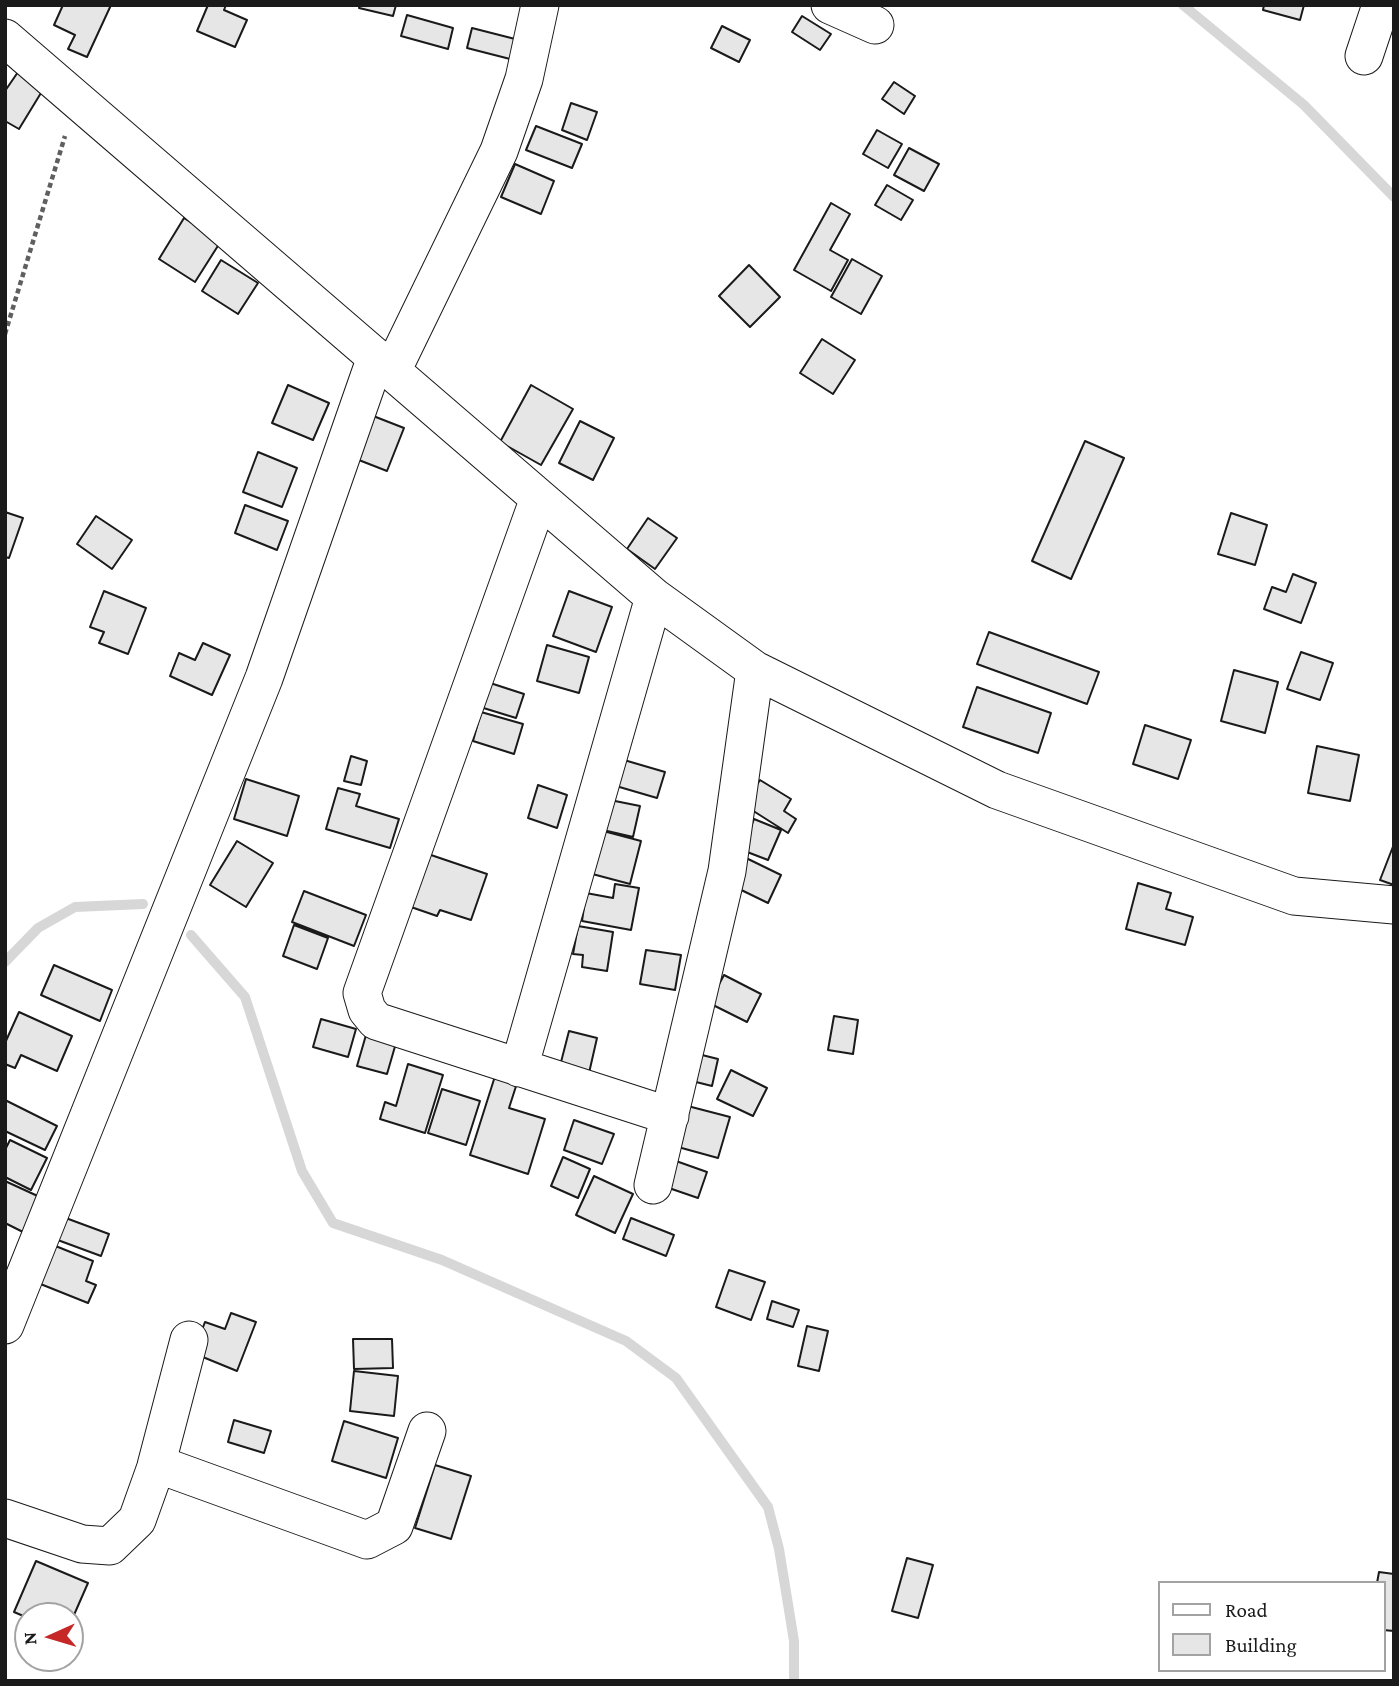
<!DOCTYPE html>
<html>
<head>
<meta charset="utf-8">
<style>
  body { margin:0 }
  #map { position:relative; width:1399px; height:1686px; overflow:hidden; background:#fff; font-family:"Crimson Pro",serif }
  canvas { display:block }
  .frame { position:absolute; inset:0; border:7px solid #1a1a1a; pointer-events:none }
  .legend { position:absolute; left:1158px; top:1581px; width:228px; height:91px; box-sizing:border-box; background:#fff; border:2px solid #a3a3a3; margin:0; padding:9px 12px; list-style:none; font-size:21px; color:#1a1a1a }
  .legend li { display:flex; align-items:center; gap:14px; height:35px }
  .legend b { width:35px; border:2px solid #a3a3a3 }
  .north { position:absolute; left:14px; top:1602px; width:70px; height:70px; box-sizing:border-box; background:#fff; border:2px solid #a3a3a3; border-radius:50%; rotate:266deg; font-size:19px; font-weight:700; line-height:28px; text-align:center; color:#1a1a1a }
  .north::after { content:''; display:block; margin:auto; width:24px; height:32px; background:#c62828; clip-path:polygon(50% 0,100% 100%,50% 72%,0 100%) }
</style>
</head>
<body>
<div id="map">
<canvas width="1399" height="1686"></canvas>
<div class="frame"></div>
<ul class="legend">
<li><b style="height:9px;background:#fff"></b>Road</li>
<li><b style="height:19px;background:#e6e6e6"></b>Building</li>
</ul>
<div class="north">N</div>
</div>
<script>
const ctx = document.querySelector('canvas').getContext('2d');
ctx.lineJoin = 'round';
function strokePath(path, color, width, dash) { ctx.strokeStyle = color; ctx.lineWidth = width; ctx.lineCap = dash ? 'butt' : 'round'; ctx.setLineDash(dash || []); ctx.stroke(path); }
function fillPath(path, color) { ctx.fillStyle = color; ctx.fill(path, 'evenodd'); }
strokePath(new Path2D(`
  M1183,5L1304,105L1394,197
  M191,935L245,997L302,1171L333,1223L442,1260L626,1341L676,1378L768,1507L779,1549L794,1641V1681
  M5,962L38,928L75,907L143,904`), '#d7d7d7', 10);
const building = new Path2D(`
  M63,5H111L87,57L68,49L75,35L54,25Z
  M208,5H226L224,10L247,20L235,47L197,31Z
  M360,5H396L393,16L359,8Z
  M1264,5H1304L1300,20L1263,10Z
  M407,15L453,28L448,49L401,36Z
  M802,16L831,34L820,50L792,32Z
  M722,26L750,40L739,62L711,48Z
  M472,28L519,40L514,60L467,48Z
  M18,72L44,88L19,129L5,121V91Z
  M894,82L915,96L904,114L882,99Z
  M571,103L597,112L587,140L562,130Z
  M536,126L582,144L572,168L526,150Z
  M877,130L902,144L888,168L863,154Z
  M909,148L939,164L924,191L894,175Z
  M515,164L554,181L541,214L501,197Z
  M887,185L913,200L901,220L875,205Z
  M831,203L850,214L830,250L848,260L831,291L794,270Z
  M184,218L221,241L195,282L159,259Z
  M852,259L882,276L861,314L831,297Z
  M221,260L258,283L238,314L202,291Z
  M749,265L780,297L750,327L719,296Z
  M822,339L855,360L833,394L800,373Z
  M288,385L329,403L313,440L272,423Z
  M531,385L573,409L541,465L500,442Z
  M363,412L404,428L387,471L346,455Z
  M580,421L614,438L593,480L559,463Z
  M1085,441L1124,458L1071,579L1032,561Z
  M258,452L297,468L282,507L243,492Z
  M245,505L288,521L277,550L235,533Z
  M5,512L23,518L9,558L5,557Z
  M1231,513L1267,525L1255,565L1218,554Z
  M96,516L132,540L112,569L77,544Z
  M648,518L677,538L655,569L627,549Z
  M1293,574L1316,583L1301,623L1264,609L1272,587L1286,592Z
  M104,591L146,608L128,654L99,643L104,632L90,627Z
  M569,591L612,607L596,652L553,636Z
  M989,632L1099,672L1087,704L977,664Z
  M203,643L230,655L212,695L170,676L179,653L195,660Z
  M547,645L589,657L579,693L537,681Z
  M1301,652L1333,663L1320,700L1287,689Z
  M1234,670L1278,682L1265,733L1221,721Z
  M484,681L524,694L516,718L477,706Z
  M977,687L1051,713L1038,753L963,727Z
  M481,712L523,724L514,754L473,741Z
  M1145,725L1191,740L1178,779L1133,764Z
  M1317,746L1359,755L1350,801L1308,793Z
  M351,756L367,761L361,785L344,781Z
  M624,760L665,772L657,798L616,786Z
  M246,779L299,796L287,836L234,819Z
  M760,780L791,799L784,811L796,819L788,833L744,805Z
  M538,785L567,795L557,828L528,818Z
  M338,788L360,794L356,806L399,819L390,848L326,829Z
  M610,800L640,806L633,837L603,830Z
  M754,819L781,830L768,860L742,850Z
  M592,828L641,841L630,884L581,871Z
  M237,841L273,863L246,907L210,885Z
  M1394,844V885L1380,880Z
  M428,854L487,874L471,920L440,910L437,916L411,907Z
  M744,857L781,875L768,903L731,885Z
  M1138,883L1171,893L1166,909L1193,917L1185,945L1126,929Z
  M615,884L639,888L631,930L582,921L586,893L613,898Z
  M304,891L366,915L354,946L292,922Z
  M294,925L328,938L317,969L283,956Z
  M578,926L613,932L607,971L582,967L583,955L573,954Z
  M646,950L681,955L675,990L640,984Z
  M54,965L112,990L100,1021L41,995Z
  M724,975L761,994L747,1022L709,1003Z
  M19,1012L72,1036L57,1071L21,1055L15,1068L5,1064V1043Z
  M834,1016L858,1020L853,1054L828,1050Z
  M321,1019L356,1029L348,1057L313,1047Z
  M569,1031L597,1038L589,1073L560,1066Z
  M366,1035L396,1043L387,1074L357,1066Z
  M694,1053L718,1059L712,1086L688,1080Z
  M408,1064L443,1075L425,1133L380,1119L385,1102L396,1106Z
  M731,1070L767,1088L753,1116L717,1099Z
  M496,1073L518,1080L509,1108L545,1119L528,1174L470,1155Z
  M442,1089L480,1101L466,1145L428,1133Z
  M5,1100L57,1126L45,1150L5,1131Z
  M680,1104L730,1117L718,1158L678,1147Z
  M574,1120L614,1134L602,1164L564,1150Z
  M10,1140L47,1158L31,1190L5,1177V1150Z
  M563,1157L590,1169L578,1198L551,1186Z
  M676,1161L707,1172L698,1198L666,1187Z
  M594,1176L633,1194L615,1233L576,1215Z
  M5,1181L42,1198L25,1233L5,1223Z
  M63,1217L109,1234L101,1256L55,1239Z
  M631,1218L674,1235L666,1256L623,1239Z
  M53,1245L93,1261L86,1281L96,1285L88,1303L38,1283Z
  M729,1270L765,1282L751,1320L716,1307Z
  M772,1301L799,1310L793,1327L767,1319Z
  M231,1313L256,1322L237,1371L193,1353L205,1322L225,1329Z
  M807,1326L828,1331L819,1371L798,1366Z
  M353,1339H392L393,1368L354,1369Z
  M354,1371L398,1376L394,1416L350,1411Z
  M234,1420L271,1431L264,1453L228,1442Z
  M344,1421L398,1438L386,1478L332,1461Z
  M435,1465L471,1476L451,1539L415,1528Z
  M907,1558L933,1565L918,1618L892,1611Z
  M36,1561L88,1583L70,1624V1616H28V1618L14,1612Z
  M1379,1572L1394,1574V1631L1383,1630V1583H1377Z`);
fillPath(building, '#e6e6e6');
strokePath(building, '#1a1a1a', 2);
const minor = new Path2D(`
  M830,5L875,25
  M5,38L654,597L755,670L997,790L1294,896L1394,905
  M1364,56L1381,5
  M392,371L499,151L524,79L540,5
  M539,498L362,993L367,1010L376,1021L670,1116
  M519,1068L654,597
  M653,1185L727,871L755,670
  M5,1325L264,678L376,357
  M156,1466L189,1340
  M5,1518L82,1544L110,1546L137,1520L157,1464L367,1540L394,1526L427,1431`);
strokePath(minor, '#1a1a1a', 39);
strokePath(new Path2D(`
  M5,334L65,136`), '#5f5f5f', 4.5, [5, 3.5]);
strokePath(minor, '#fff', 37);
</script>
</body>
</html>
